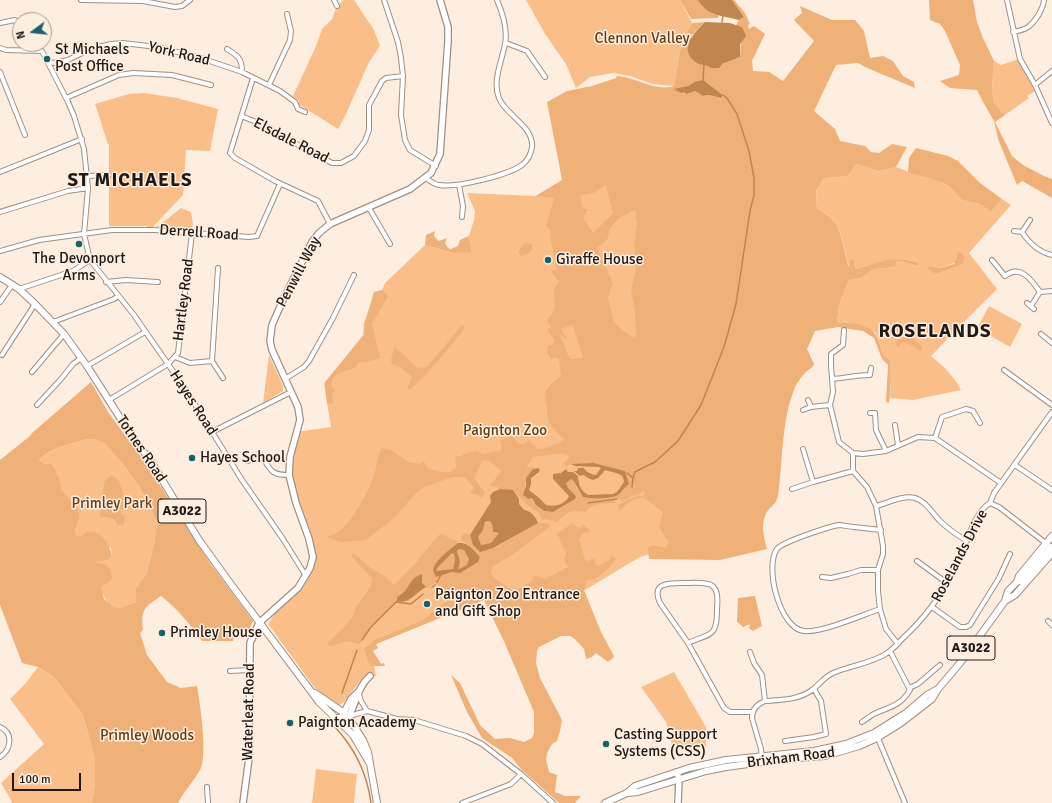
<!DOCTYPE html>
<html>
<head>
<meta charset="utf-8">
<style>
  body { margin:0 }
  #map { position:relative; width:1052px; height:803px; overflow:hidden; background:#feeee0; font-family:Signika,sans-serif }
  canvas { display:block }
  .north { position:absolute; left:12px; top:12px; width:40px; height:40px; box-sizing:border-box; background:#feeee0; border:1px solid #a5998f; border-radius:50%; rotate:255deg; font-size:11px; font-weight:700; line-height:16px; text-align:center; color:#1f1a15 }
  .north::after { content:''; display:block; margin:auto; width:14px; height:18px; background:#15646a; clip-path:polygon(50% 0,100% 100%,50% 72%,0 100%) }
  .scale { position:absolute; left:12px; top:773px; width:69px; height:18px; box-sizing:border-box; border:2px solid #1f1a15; border-top:0; padding-left:5px; font-size:12px; line-height:14px; white-space:nowrap; color:#1f1a15; -webkit-text-stroke:3px #feeee0; paint-order:stroke }
</style>
</head>
<body>
<div id="map">
<canvas width="1052" height="803"></canvas>
<div class="north">N</div>
<div class="scale">100 m</div>
</div>
<script>
const ctx = document.querySelector('canvas').getContext('2d');
ctx.lineJoin = 'round';
function fillPath(path, color) { ctx.fillStyle = color; ctx.fill(path, 'evenodd'); }
function strokePath(path, color, width, dash) { ctx.strokeStyle = color; ctx.lineWidth = width; ctx.lineCap = dash ? 'butt' : 'round'; ctx.setLineDash(dash || []); ctx.stroke(path); }
function drawText(font, color, halo, rows, align = 'center') {
  ctx.font = font + ' Signika,sans-serif'; ctx.lineWidth = 3; ctx.setLineDash([]); ctx.textBaseline = 'middle'; ctx.strokeStyle = halo; ctx.fillStyle = color; for (const [text, x, y, turn = 0] of rows) {
    ctx.save(); ctx.translate(x, y); ctx.rotate((+turn || 0) * Math.PI / 180); ctx.textAlign = isNaN(turn) ? turn : align; if (halo) ctx.strokeText(text, 0, 0); ctx.fillText(text, 0, 0); ctx.restore();
  }
}
fillPath(new Path2D(`
  M344,0H354L374,30L380,46L369,62L346,114L338,129L298,104L299,101L293,96L316,46L322,29L332,19L337,6Z
  M526,0H680L692,23L682,40L674,86L653,84L630,76L613,73L590,77L576,88L566,64L545,34Z
  M1019,59L1037,90L1027,96L1029,98L1005,115L994,103L992,89L994,61L1001,65Z
  M144,93L177,98L218,109L210,151L186,150L183,195L151,229L146,226H109V144H108L95,104L129,94Z
  M856,164L879,171L896,167L915,174L938,180L957,192L962,200L980,204L991,212L1002,199L1011,205L969,253L997,289L959,327L931,356C942,365 955,377 961,390L913,400L890,398L891,380L890,360L883,354L878,338L875,332L845,323H837L839,305L849,280L861,278L874,269L895,267V261H902L916,266L920,263C899,255 878,262 857,269L855,268L854,261L850,268C841,244 845,220 817,209L816,191L824,178L848,176ZM965,259L962,265L936,274L930,266L940,268Z
  M601,174L642,210L726,325L668,549L640,557L503,639L484,600L376,644L371,649L376,676L363,677L345,701L340,705L333,704L314,687L268,624L283,601L298,588L313,557L289,475L296,432L331,427L324,384L363,335L364,323L375,293L382,290L385,283L425,245L453,253L472,251L469,236L474,220L475,211L467,193L536,196L564,179Z
  M181,208L191,212L193,224L191,229L157,227Z
  M989,306L1022,324L1010,347L977,328Z
  M269,355L283,386V391L263,403Z
  M87,439H94L105,444L123,464L139,486L157,522L154,544L146,575L142,579L136,588V602C132,604 126,608 121,608C101,609 98,576 95,562L108,560L112,556L111,548L77,536L75,531L80,516L77,506L62,490L60,480L45,464L39,460C53,447 69,444 87,439Z
  M38,667L53,676L83,715L95,759V783L92,803H12L10,798L1,783L44,744L10,699L25,684Z
  M674,672L706,727V747L676,746L672,745L666,722L641,687Z
  M316,769L357,774L354,803H312Z`), '#fabf89');
fillPath(new Path2D(`
  M680,0H698C703,8 709,13 719,15L718,18L691,19Z
  M732,0H734L745,13L750,24L748,25L749,29L754,26L765,34L752,61L753,71L769,72L783,81L814,41L794,20L802,13L800,6L832,20H855L864,31L870,58L883,56L893,61L903,76L914,82L915,88L865,67L858,63L836,65L814,111L835,129L840,141L865,146L871,152L879,153L892,144L907,147L896,167L879,171L856,164L848,176L824,178L816,191L817,209C844,220 841,243 849,267L850,260L853,259L854,261L855,268L857,269C881,261 895,255 920,263L916,266L902,261H896L895,267L874,269L861,278L849,280L839,305L837,323C851,323 872,323 878,339C883,350 879,352 890,360L891,380L889,403L886,402L888,365L882,359L874,338L863,331L838,327L815,331L807,349L814,364C813,368 809,369 806,372C801,377 796,384 794,390C781,423 783,462 778,496C777,502 773,505 769,509C759,522 764,536 767,549L720,560L649,559L648,548L652,545L666,548L669,540L666,539L659,526L663,512L643,497C633,499 622,505 618,515L619,508L617,505C626,502 634,495 644,496L645,491L632,496L627,500L622,501L618,498L614,499L616,502L615,503C604,504 592,503 585,512C572,509 565,513 557,522L546,519L542,520L539,513L526,504L509,486V487L513,490L512,493L500,494L498,487L490,486L501,471L489,461L483,460L474,478L485,493L481,499L480,496L470,493L474,488L465,477H452L425,487L416,493L394,518L366,540L341,542L326,537C332,535 338,533 343,528C352,520 368,492 372,481C377,470 376,458 382,448L391,450L408,462L420,464L424,461L427,468C437,471 448,476 456,468L455,456H461L464,454L477,451L484,454L502,450L500,440L512,436L519,444H525L529,440L537,449H542L563,441L564,439C557,433 549,425 547,416C547,413 548,410 547,407C546,402 544,397 546,392C548,385 556,380 561,376L559,359L556,357L551,359C547,354 546,351 548,345H552L555,341L548,331V329L551,326L548,324L547,320L555,309L554,289L559,282L551,271L557,269L550,237L551,231L546,226L554,198L536,196L562,180L547,102L567,91L592,86L616,78L617,76C636,77 654,92 674,86L682,40L692,23L705,22L690,37L704,65L722,64L740,57L742,27L736,25L739,20L744,17ZM694,82L708,84L723,95L721,98L709,95L703,96L695,91L684,92L688,86ZM606,185L613,213L593,233L583,218L588,209H584L581,205V195L594,193ZM635,210L637,224L634,246L636,269L631,292L635,310L636,338L624,332L614,322L608,297L613,283L597,248L607,240L611,227L619,218ZM573,325L583,357L580,359H571L568,355L559,333L563,337L567,339L561,329ZM562,453L570,457L563,464L565,466C584,460 607,466 625,471L629,484L610,497L589,498C580,496 576,488 573,480L571,479L566,483L568,488L576,496C565,505 550,521 537,506C533,501 529,496 525,491V483L534,469L533,466L526,468L533,457Z
  M929,0H973L977,22L983,38L994,61L992,89L994,103L1005,115L995,122L1012,156L1023,165L1044,176L1052,179V198L1022,181L1017,185L998,139L994,121L983,102L977,90L950,88L940,81L959,75L960,65L945,31L940,24L930,20Z
  M916,148L948,156L958,161L980,183L1002,199L991,212L980,204L962,200C947,178 930,180 908,172L909,158Z
  M435,231L434,236L439,241L447,238L445,243L448,248L451,249L458,246L460,240L469,236L472,252L453,253L425,245L426,235Z
  M526,243L532,244V250L529,253L521,256L519,253C519,248 522,245 526,243Z
  M959,251L964,256L965,259L962,265L936,274L927,269L930,266L940,268L954,264Z
  M382,290L388,296L372,324L380,358L367,362H358L355,368C344,372 330,372 332,388L335,391L332,394L333,403L327,404L325,382L364,335L365,322L374,292Z
  M462,325L465,328C448,350 430,371 410,390L407,387L411,381L412,377L401,368L392,364L391,360L394,348L401,352L417,368L427,367Z
  M910,336L922,347L921,351L905,342L901,343L899,347L896,345L897,340Z
  M91,382L108,412L147,465L210,563L253,621L249,630L235,628L233,641H202C190,624 177,608 161,596C144,608 141,608 143,630L140,633L147,655L167,682L181,688L197,686C200,703 208,756 200,770C194,781 184,791 178,803H92L95,783V759L83,715L53,676L38,667L22,663L0,605V460L30,436L32,433ZM87,439H94L105,444L123,464L139,486L157,522L154,544L146,575L142,579L136,588V602L121,608L114,607L104,599L101,586L106,584L112,579L111,570L106,565L96,562L108,560L112,556C109,541 96,524 81,536H77L75,531L80,516L77,506L62,490L60,480L52,464H45L39,460C52,447 70,444 87,439Z
  M112,476C121,479 124,497 127,505L126,509H118L125,517L124,524L118,526L115,520L108,517H100L101,501L105,480Z
  M488,521H490L492,524V531L495,533H499L491,543L481,545L478,537L483,530L485,523Z
  M538,523H547L551,526L512,555L492,567L491,573L494,578L512,590H516L532,581L534,575L546,579L568,567L564,560L566,553L557,534L571,524L581,528L583,524L591,532L583,533L579,539L585,560L588,561L594,558L596,565L599,566L610,560L611,557H614L616,559C609,567 604,575 594,579C591,580 588,580 585,581L586,586L584,590L601,632L614,656L613,658L608,662L596,653L592,657L586,659L584,649L575,639L570,636H561L539,647L537,651L536,663L540,678L562,720L560,731L557,741L552,744L548,751L546,759L549,772L557,775L555,792L565,796H581L575,803H559L521,769L512,758L482,738L467,712L451,675L460,683L480,725L495,739L510,738L524,742L532,738L534,733V712L503,639L484,600L376,644L378,648L373,651L381,664L384,663L385,666H372L368,662L364,649L375,640L423,620L446,602L452,600L450,595L442,593L439,589V585L434,583L427,588L422,584L421,574C411,578 409,591 397,597L395,604L371,627L360,644L347,641L332,646L327,644C336,635 354,620 356,607L371,586L372,579C366,570 357,564 351,555L353,553L355,554L368,566L375,571L383,575L394,585L419,560L418,559L440,534C447,535 449,540 456,540L458,543L448,551L434,567L436,577L452,572L460,573L478,562L480,557C476,553 474,549 470,546C467,543 464,543 461,540L462,535L465,533L470,535L473,545L480,552L496,547Z
  M458,549L464,550L469,558L467,565L459,569H458Z
  M452,553H453C456,558 455,564 453,569L436,571L438,567Z
  M755,596L762,626L753,631L749,628L750,624L743,627L737,622L738,598Z`), '#efb178');
fillPath(new Path2D(`
  M698,0H732L744,17L739,20C722,15 708,17 698,0Z
  M705,22L730,23L742,27L746,36L740,44V57L722,64L719,68H711C707,64 702,66 697,63C677,50 694,33 705,22Z
  M703,80L723,95L721,98L709,95L703,96L695,91L686,94L684,92L681,93L674,89L688,86L694,82Z
  M593,463L625,471L629,484C623,488 622,492 618,495C612,499 590,499 583,497L573,480L571,479L566,483L568,488L576,496L575,499L553,512L544,511L536,505L532,498L529,499L523,495L526,486V478L533,469L538,468L540,470L539,472L531,478V484L529,490L538,497L546,505C554,507 565,505 569,496L553,479V474L561,473L566,469L568,472H573L578,476C578,484 581,491 588,495L613,494L617,492L624,482C624,472 613,473 605,470C598,479 594,484 584,475L580,476L574,471H577L578,468H584C586,472 592,475 596,475L601,468L599,467L575,466L571,464Z
  M500,489L513,490L519,499V504L524,510C530,510 536,517 538,523L493,548L480,552L473,545L470,535L491,502L490,496L493,492ZM488,521H490L492,524L493,532L499,533L491,543L481,545L478,537L483,530L485,522Z
  M458,543C469,542 473,550 480,557L478,562L460,573L452,572L436,577C435,574 432,571 434,567C437,559 451,548 458,543ZM459,549L464,550L469,559L467,565L459,569H458L460,562L457,551ZM452,553L454,554L455,560L453,569L436,571L438,567Z
  M422,574V583L426,587C416,592 409,605 397,601V597C411,590 407,579 422,574Z`), '#c1864e');
strokePath(new Path2D(`
  M722,22L723,16
  M703,80L704,65
  M627,473L633,478L635,472L655,462L678,441L701,405L724,347L736,304L750,211L754,195V178L749,151L737,114L727,98L723,95
  M632,487L633,478
  M588,503L617,499
  M437,582L441,575
  M432,587L435,585
  M396,602L411,604L423,594
  M362,640L371,627L397,601
  M342,693L357,650
  M334,726C355,748 367,773 371,803`), '#c1864e', 1.5);
const street = new Path2D(`
  M81,0L143,1L175,7L182,6L190,0
  M334,0L337,6
  M384,0L398,42L401,58L403,76L401,115L405,140L410,150L436,166
  M1007,0L1020,59L1035,85L1052,123
  M0,23L15,20L20,31
  M1013,32C1018,31 1024,30 1028,27C1036,21 1043,9 1044,0
  M506,43L527,51L545,77
  M26,44L29,50
  M0,48L6,50L42,51L68,102L74,116L84,149L88,188L84,234L90,260L134,315L186,390L242,480L283,539L306,576
  M227,49C238,56 242,58 242,72
  M48,62L55,63L68,60L90,49L111,44L123,43L157,47L201,58L242,72L280,91L295,102L298,109L305,112
  M0,72L25,135
  M253,78L230,153L235,158L275,181L318,201L330,224
  M269,85L290,40L291,31L287,14
  M1035,85L1052,71
  M66,98L119,75L133,73L172,75L211,85
  M241,116L259,123L300,146L332,163H341L354,156L365,141L369,130V105L382,81L386,78L403,76
  M0,172L82,139
  M88,176L109,175
  M426,178C430,181 435,185 439,185C457,188 508,175 522,165C527,161 531,154 532,147C534,126 505,115 499,98C492,81 502,61 505,44C508,29 503,14 497,0
  M459,185L463,206L462,217
  M369,208L390,244
  M0,212L68,191L88,188
  M1030,220L1022,232C1029,243 1039,252 1052,255
  M1014,231L1022,232
  M0,251L39,240L112,230H154L249,237L257,236L280,184
  M992,260L1005,276C1020,264 1031,279 1040,292L1052,291
  M218,268L212,361L223,378
  M106,282L126,280L158,282
  M19,289L73,271L90,260
  M0,302L12,285
  M1027,303L1034,309
  M1031,306L1040,292
  M53,322L114,299L118,296
  M844,330L843,345L831,354V365L833,392L830,405L839,442L853,453L863,454L886,451L918,437L935,438L1001,483
  M1041,334L1052,343
  M2,355L35,304
  M175,357L190,363L212,361
  M87,366L145,332
  M1004,370L1052,405
  M32,372L64,334
  M285,379L304,367L309,361L333,318L354,275
  M832,379C845,378 857,375 870,375L871,368
  M109,400L168,364L178,353L192,233
  M808,400L811,407
  M37,405L61,379L73,364L81,358
  M803,410L811,407L830,405
  M870,413H875L876,430L886,451
  M895,425L898,445
  M212,432L291,392
  M935,438L942,417L966,409L973,411L980,423
  M803,449L813,482L853,471
  M853,453V471L867,487L876,506L883,546V554L878,570V591L880,609L886,629L898,644
  M248,461L261,455C271,470 270,475 289,475
  M1015,465L1052,490
  M792,489L813,482
  M990,503L994,493L1052,412
  M876,506C888,503 902,495 915,498C926,501 932,513 940,521C948,529 957,535 967,541
  M917,561L947,583
  M822,577L831,578L848,574L861,570H878
  M932,607L960,627H966L970,625L999,578L1010,554
  M880,609C862,615 822,633 804,631C780,629 764,567 777,549C782,542 828,527 839,525C843,525 849,527 854,527C863,528 872,529 881,530
  M1048,621L1052,625
  M688,643C710,633 717,638 717,610C717,604 719,595 715,589C713,586 710,584 708,584C700,582 691,583 683,583C668,583 651,583 660,603L688,643L724,708L730,712H752
  M750,652L754,663L762,675L765,701
  M230,671L249,670
  M909,688L918,684L940,665
  M358,692L361,701L367,711
  M349,716L367,711L397,719L414,720L466,736L482,744L521,774L553,803
  M862,722C867,719 871,715 876,713C892,706 900,706 910,690L890,651
  M0,727C14,733 11,750 0,757
  M877,736L905,803
  M785,741L814,737L826,734L821,701L814,689
  M762,759L761,749L752,718C752,709 757,704 765,701C780,700 799,700 812,690C819,685 824,677 833,673C849,666 868,664 884,655C891,651 897,645 902,639C925,618 940,597 955,569C964,551 972,514 990,503L999,507L1047,544
  M207,787L208,803
  M462,803L511,784L521,774`);
const secondary = new Path2D(`
  M342,716L351,699L358,692
  M336,718L348,717C357,703 357,687 370,676
  M677,772L679,779L678,803
  M243,803L249,758L250,643L259,623L298,588L310,568L313,557L309,539L296,503L289,475L290,457L300,420L298,407L272,350L270,341L272,325L283,300L312,242L319,233L330,224L410,189L431,173L440,154L448,41V27L440,0`);
const primary = new Path2D(`
  M0,277L19,289L35,304L64,334L87,366L133,438L150,460L199,540L230,583L319,702L353,735L370,764
  M1017,582L1024,579L1051,547
  M1005,601L1008,591L1017,582L1019,576L1052,536
  M315,693L347,715L363,740L368,752L377,803
  M627,793L638,792L706,771L726,767L784,759L825,756L859,746L877,738L901,723L932,699L938,689L960,663L1005,601L1015,595L1052,553
  M605,803L627,793L635,786L689,768L726,760L814,751L846,744L874,733L906,713L927,695L938,689`);
strokePath(street, '#9f9084', 6);
strokePath(secondary, '#9f9084', 8);
strokePath(primary, '#9f9084', 8);
strokePath(street, '#fff', 4);
strokePath(secondary, '#fff', 5.5);
strokePath(primary, '#fff', 6);
for (const [x, y, r, color] of [
  [47,59,4,"#15646a"],
  [79,244,4,"#15646a"],
  [548,260,4,"#15646a"],
  [192,458,4,"#15646a"],
  [427,604,4,"#15646a"],
  [162,633,4,"#15646a"],
  [290,723,4,"#15646a"],
  [606,744,4,"#15646a"]
]) { const dot = new Path2D(); dot.arc(x, y, r, 0, 2 * Math.PI); ctx.fillStyle = color; ctx.fill(dot); strokePath(dot, '#feeee0', 1.5); }
for (const [x, y, w] of [
  [182,511,48],
  [971,648,48]
]) { const box = new Path2D(); box.roundRect(x - w / 2, y - 12, w, 24, 3); ctx.fillStyle = '#feeee0'; ctx.fill(box); strokePath(box, '#1f1a15', 1); }
drawText('bold 14px', '#1f1a15', null, [
  ["A3022",182,511],
  ["A3022",971,648]
]);
drawText('15px', '#663d12', '#feeee0', [
  ["Clennon Valley",642,39],
  ["Paignton Zoo",505,431],
  ["Primley Park",112,504],
  ["Primley Woods",147,736]
]);
drawText('15px', '#1f1a15', '#feeee0', [
  ["St Michaels",55,50],
  ["Post Office",55,67],
  ["The Devonport",79,259,"center"],
  ["Arms",79,276,"center"],
  ["Giraffe House",556,260],
  ["Hayes School",200,458],
  ["Paignton Zoo Entrance",435,595],
  ["and Gift Shop",435,612],
  ["Primley House",170,633],
  ["Paignton Academy",298,723],
  ["Casting Support",614,735],
  ["Systems (CSS)",614,752]
], 'left');
drawText('15px', '#1f1a15', '#feeee0', [
  ["York Road",179,54,13],
  ["Elsdale Road",291,141,27],
  ["Derrell Road",199,233,4],
  ["Penwill Way",299,272,-62],
  ["Hartley Road",184,300,-83],
  ["Hayes Road",193,403,57],
  ["Totnes Road",141,449,56],
  ["Roselands Drive",960,556,-62],
  ["Waterleat Road",249,712,-89],
  ["Brixham Road",791,758,-7]
]);
ctx.letterSpacing = '1px';
drawText('bold 19px', '#1f1a15', '#feeee0', [
  ["ST MICHAELS",130,181],
  ["ROSELANDS",935,332]
]);
ctx.letterSpacing = '0px';
</script>
</body>
</html>
